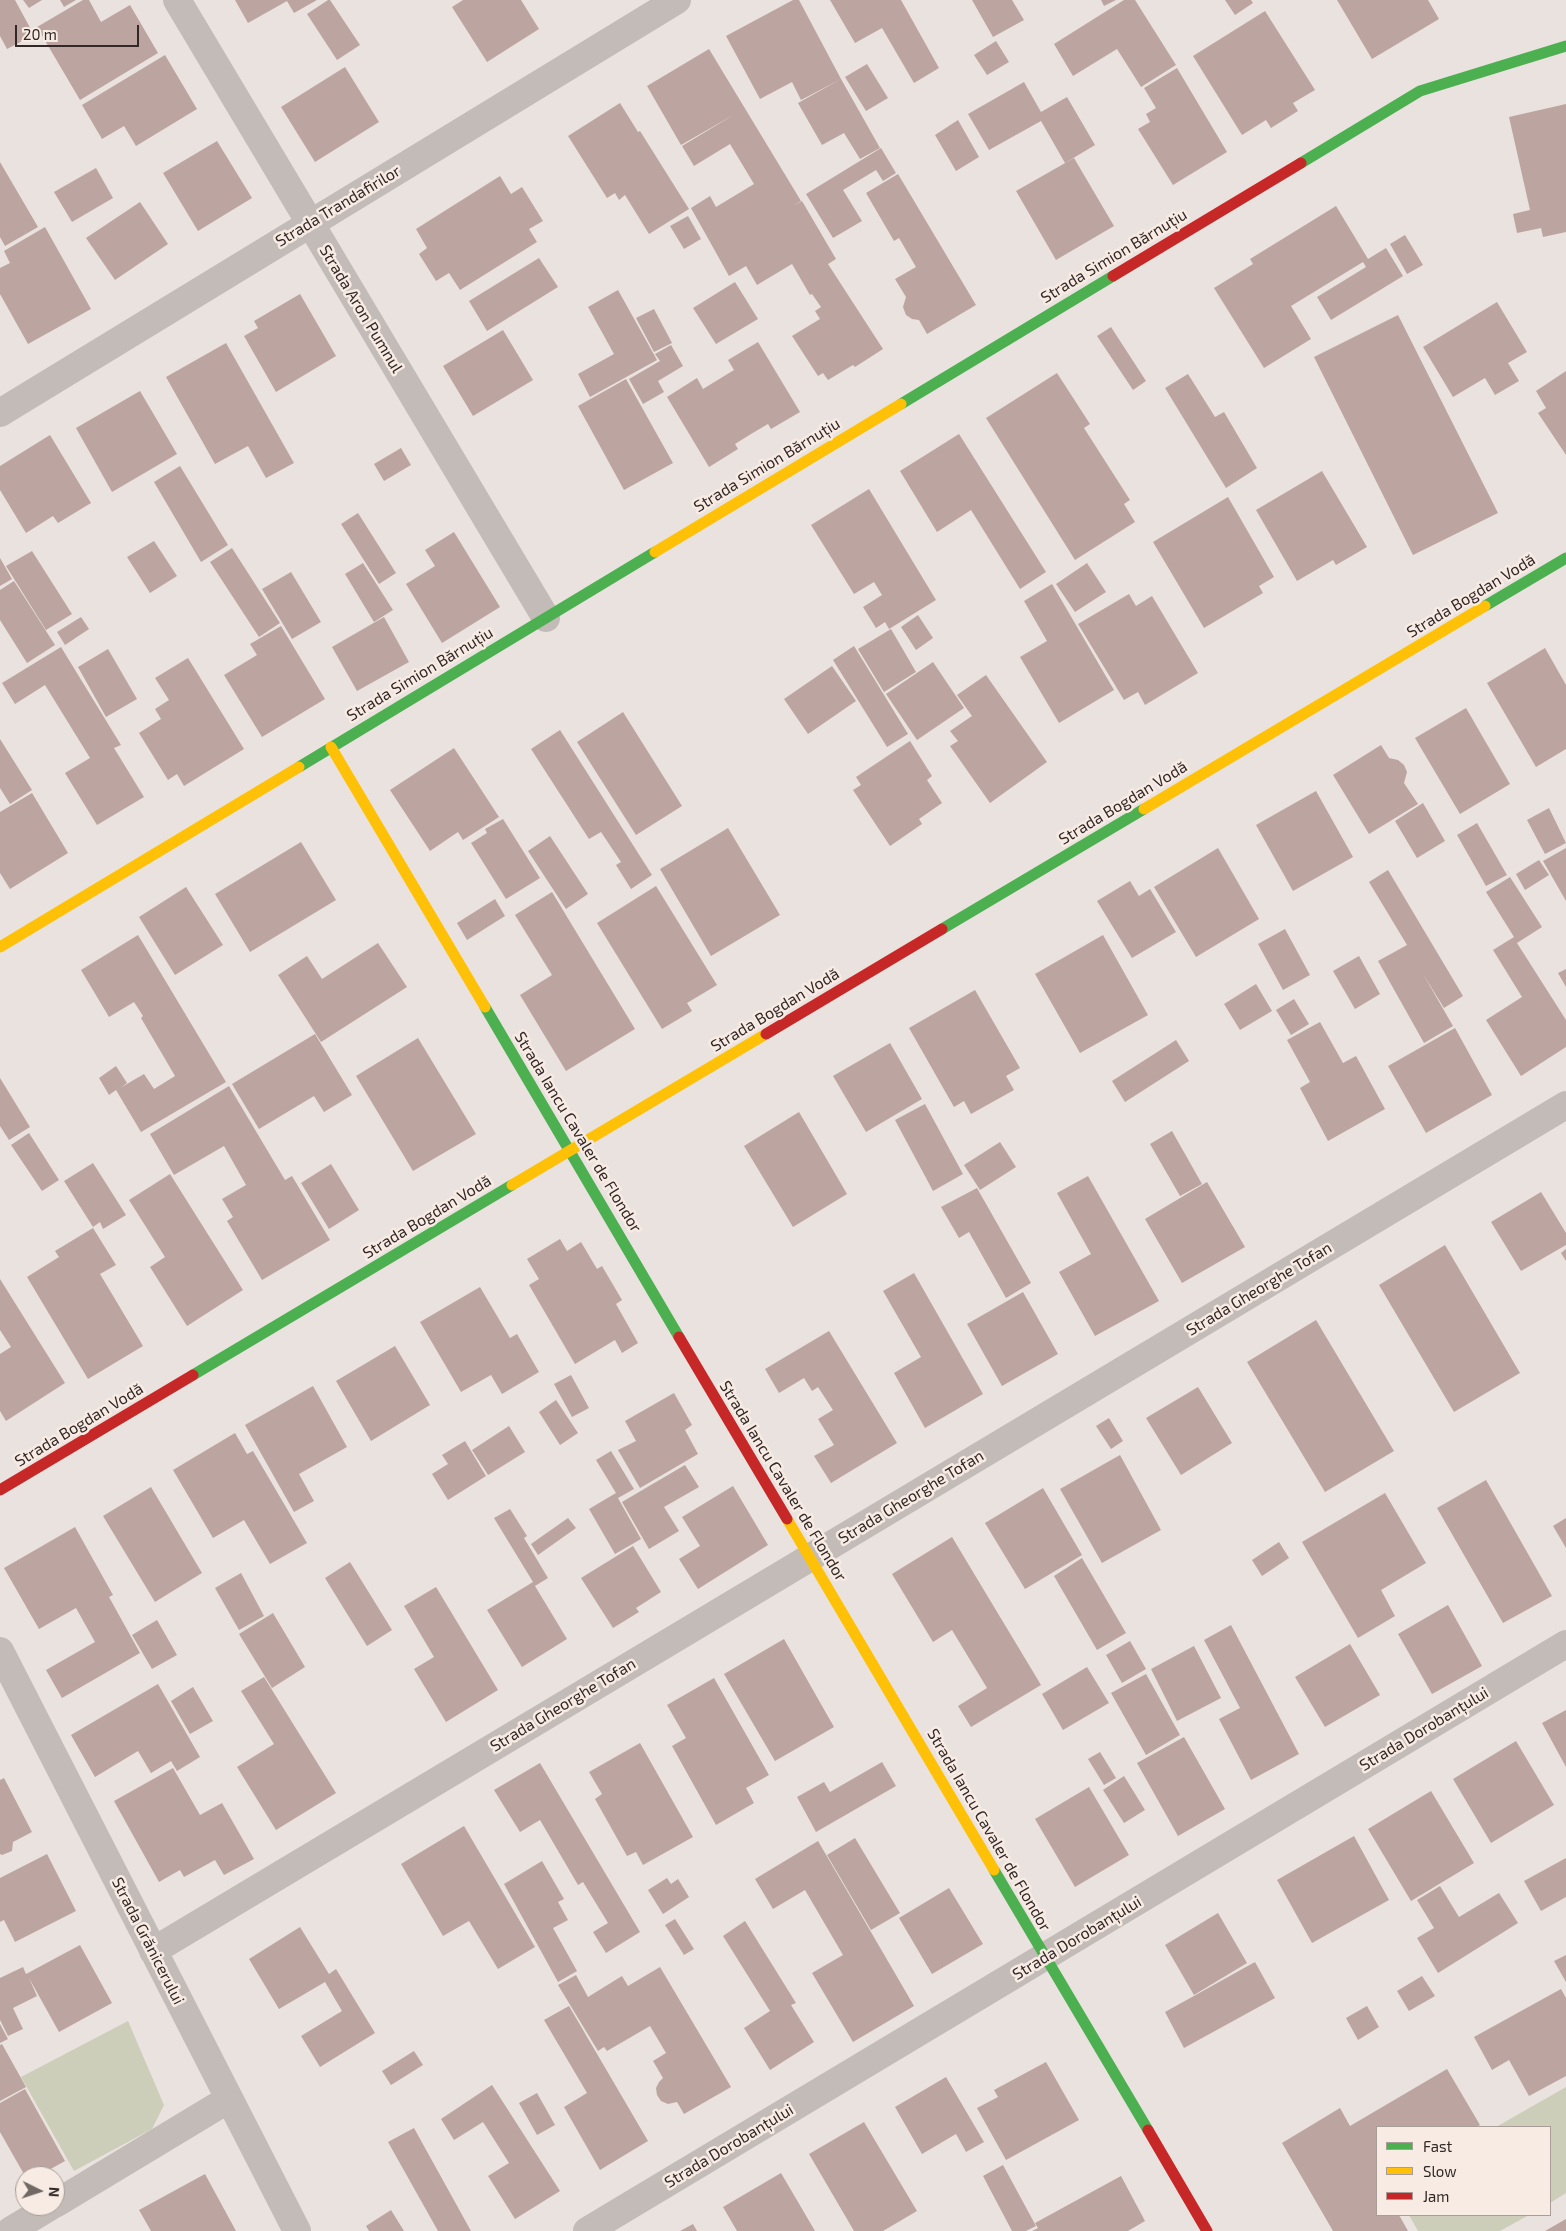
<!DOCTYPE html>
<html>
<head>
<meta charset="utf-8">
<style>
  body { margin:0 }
  #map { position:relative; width:1566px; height:2231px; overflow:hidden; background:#eae2de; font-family:"Exo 2",sans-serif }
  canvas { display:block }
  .legend { position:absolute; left:1376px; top:2126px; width:175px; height:90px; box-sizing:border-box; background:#f7ebe4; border:1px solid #a89d98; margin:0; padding:6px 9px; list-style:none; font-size:15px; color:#322826 }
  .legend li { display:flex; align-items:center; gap:10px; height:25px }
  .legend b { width:25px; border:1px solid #a89d98 }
  .north { position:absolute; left:15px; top:2166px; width:50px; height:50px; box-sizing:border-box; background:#f7ebe4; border:1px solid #a89d98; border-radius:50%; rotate:94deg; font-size:14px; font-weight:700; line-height:20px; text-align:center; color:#322826 }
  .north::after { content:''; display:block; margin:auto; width:18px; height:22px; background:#726966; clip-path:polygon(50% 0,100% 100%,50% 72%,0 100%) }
  .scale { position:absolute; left:15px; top:25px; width:124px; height:22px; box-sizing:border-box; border:2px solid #322826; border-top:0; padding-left:6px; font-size:15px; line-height:18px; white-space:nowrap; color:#322826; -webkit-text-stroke:4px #f7ebe4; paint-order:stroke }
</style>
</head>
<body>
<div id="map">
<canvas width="1566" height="2231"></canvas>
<ul class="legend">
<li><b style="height:6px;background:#4caf50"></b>Fast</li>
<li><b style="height:6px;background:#ffc107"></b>Slow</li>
<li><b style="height:6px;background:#c62828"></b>Jam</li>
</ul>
<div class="north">N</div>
<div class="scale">20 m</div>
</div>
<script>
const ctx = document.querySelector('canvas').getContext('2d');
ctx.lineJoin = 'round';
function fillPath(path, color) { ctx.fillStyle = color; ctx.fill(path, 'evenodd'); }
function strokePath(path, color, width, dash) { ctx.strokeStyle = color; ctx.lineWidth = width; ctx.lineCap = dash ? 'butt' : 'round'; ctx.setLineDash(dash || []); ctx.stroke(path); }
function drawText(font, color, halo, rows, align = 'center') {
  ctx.font = font + ' "Exo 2",sans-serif'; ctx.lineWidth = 5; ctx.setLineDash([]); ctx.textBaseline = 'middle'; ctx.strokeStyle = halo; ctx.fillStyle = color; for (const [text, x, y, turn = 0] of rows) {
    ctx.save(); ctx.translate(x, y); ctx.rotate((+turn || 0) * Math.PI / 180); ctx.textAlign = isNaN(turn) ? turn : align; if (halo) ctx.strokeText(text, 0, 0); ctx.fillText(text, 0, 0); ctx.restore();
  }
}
fillPath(new Path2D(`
  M128,2021L164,2105L152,2129L74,2171L21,2077Z
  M1566,2087V2193L1550,2203V2127H1496Z
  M1409,2215H1529L1500,2231H1418Z`), '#cdceb9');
fillPath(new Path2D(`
  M0,0H15L34,35L7,49L0,36Z
  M23,0H42L29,8Z
  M60,0H76L64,7Z
  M83,0H89L101,22L130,5L158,53L80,100L37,27Z
  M235,0H317L294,13L287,1L248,23Z
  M328,0H330L360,45L337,60L307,14Z
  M463,0H521L539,29L487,62L452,7Z
  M793,0H799L841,79L801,100L792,82L760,99L726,36Z
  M830,0H901L939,68L914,83L882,28L855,43Z
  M972,0H1012L1024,20L993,37Z
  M1101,0H1116L1104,6Z
  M1124,0H1135L1176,65L1141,87L1117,49L1073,76L1054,44Z
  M1225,0H1251L1253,3L1235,15Z
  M1337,0H1428L1439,19L1372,59Z
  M1265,11L1315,90L1293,103L1298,111L1271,128L1266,120L1242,135L1193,56Z
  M996,41L1009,62L987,75L974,55Z
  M709,49L801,201L793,206L802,201L836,259L828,264L883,349L855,367L853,365L828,380L823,373L818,376L792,336L820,319L815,311L821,307L812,294L810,295L792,264L757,285L746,266L729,276L691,208L710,196L716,207L754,184L730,144L694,166L682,146L735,114L681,145L647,86Z
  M165,55L197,109L136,146L124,126L102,139L82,105Z
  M867,64L888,98L866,111L845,77Z
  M345,67L379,122L315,162L281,107Z
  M1177,68L1227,152L1173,185L1138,129L1150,122L1146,114L1156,108L1144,88Z
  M841,79L880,148L860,159L844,133L822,145L798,103Z
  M1024,82L1041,112L1067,97L1095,145L1065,163L1041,121L989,150L968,114Z
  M620,103L638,132L640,131L689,209L649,234L625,195L619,200L615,193L607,198L568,136Z
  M1566,104V232L1543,237L1541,228L1517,233L1513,214L1530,210L1509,117Z
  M958,120L979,157L956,171L935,135Z
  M217,141L252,198L198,231L163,173Z
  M881,148L896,173L883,181L876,170L843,190L862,221L833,238L806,194Z
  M1074,158L1114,226L1056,260L1016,191Z
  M0,162L38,227L5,246L0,237Z
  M96,168L113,198L72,222L54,192Z
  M898,174L976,305L927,334L919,320L912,319L906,315L903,307L906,297L895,279L916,267L899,238L894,241L866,193Z
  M500,176L511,194L522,187L543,221L529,229L537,242L460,290L449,273L436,281L419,254L427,248L416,229Z
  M140,202L168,244L115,280L86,238Z
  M1336,206L1368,259L1386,248L1403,276L1331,320L1317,297L1366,267L1363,262L1291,306L1311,339L1264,368L1214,288L1253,264L1250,259Z
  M688,216L701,239L684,249L670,226Z
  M45,227L91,309L28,344L0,294V268L10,263L4,251Z
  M1405,235L1423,265L1407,274L1390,244Z
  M539,258L558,287L487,331L469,301Z
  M735,282L758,319L716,344L693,308Z
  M618,290L657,360L590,397L578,374L614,354L588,307Z
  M300,294L336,356L276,392L244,336L258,328L254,321Z
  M1497,302L1527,352L1508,363L1519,381L1495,395L1485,378L1453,397L1423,347Z
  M654,309L672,343L654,352L636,318Z
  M1398,315L1498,513L1413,555L1314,357Z
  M1111,327L1146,381L1133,390L1097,336Z
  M503,330L533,380L473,416L443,366Z
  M758,342L800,412L771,429L768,424L751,434L735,444L738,449L709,467L667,397L697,378L703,389L734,370L728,360Z
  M226,343L294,463L266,478L248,446L215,464L166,377Z
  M671,345L683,366L658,381L664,392L643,404L629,379L660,361L655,354Z
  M1566,371V455L1538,413L1546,408L1536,391Z
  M1057,373L1090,424L1084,428L1130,500L1124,504L1135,522L1075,560L986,418Z
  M1188,374L1215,417L1224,412L1257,468L1226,488L1165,388Z
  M626,379L673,463L624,490L578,406Z
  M140,391L177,454L112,492L76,428Z
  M959,434L1046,572L1020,589L971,510L937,532L900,471Z
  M50,435L91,503L58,523L53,516L26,533L0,490V466Z
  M401,448L411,465L384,481L374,464Z
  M180,466L228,545L201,562L154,482Z
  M1322,471L1367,547L1336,565L1333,560L1297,581L1256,510Z
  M869,489L936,600L889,629L885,622L876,628L863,607L882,595L874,582L854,594L811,525Z
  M1228,497L1274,577L1259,586L1263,593L1204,628L1153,542Z
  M358,513L396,573L379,584L341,524Z
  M454,532L500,607L442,643L406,584L435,566L425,550Z
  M154,541L177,576L150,593L127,557Z
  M232,548L280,623L259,637L210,562Z
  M32,551L72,614L46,630L6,566Z
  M0,558L12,579L0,586Z
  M363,563L393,610L374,622L345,574Z
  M1087,563L1106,592L1075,612L1056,584Z
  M291,572L321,622L292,639L262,589Z
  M14,581L55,645L27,663L0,620V590Z
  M1052,584L1114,690L1059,723L1020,657L1047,641L1024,601Z
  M1129,594L1136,606L1152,596L1198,673L1145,705L1138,692L1124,700L1078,624Z
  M918,615L933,638L916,650L901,627Z
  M81,617L89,629L65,645L57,632Z
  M384,617L409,662L357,691L332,647Z
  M281,626L325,699L262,737L224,675L257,655L250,644Z
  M891,629L916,672L884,692L858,649Z
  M854,646L908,734L887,747L833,660Z
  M61,647L121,745L114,748L144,797L97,825L65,773L90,758L45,685L15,704L2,683Z
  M1545,648L1566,685V749L1536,767L1487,683Z
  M108,649L137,699L106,717L78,667Z
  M188,658L244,749L184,786L177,774L168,780L139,733L161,719L155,709L169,700L155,678Z
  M933,662L964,708L917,740L886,694Z
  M832,666L856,701L808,734L784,699Z
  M986,675L1047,762L990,803L950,746L958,741L950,731L972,716L957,695Z
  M1466,708L1510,784L1460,814L1415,738Z
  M623,712L682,806L636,835L577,742Z
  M560,730L652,875L631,889L616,865L621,862L601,832L589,839L531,749Z
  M0,739L32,790L10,804L0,788Z
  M910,741L932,776L927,780L942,803L919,819L922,824L890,846L853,790L861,785L856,777Z
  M1381,745L1389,758L1398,760L1404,765L1407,772L1404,783L1418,804L1369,834L1333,775Z
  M454,748L499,817L463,840L458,832L430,851L390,790Z
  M1316,791L1353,857L1293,891L1256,825Z
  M32,793L68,853L10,889L0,873V812Z
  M1423,803L1445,841L1417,858L1395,821Z
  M1549,808L1566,843L1545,854L1527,820Z
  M503,819L540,878L506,899L471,843L487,833L485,829Z
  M1477,823L1507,875L1486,886L1457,835Z
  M728,828L780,915L711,956L660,869Z
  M550,836L588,894L566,909L528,851Z
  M301,842L336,900L250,952L215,894Z
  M1218,848L1259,919L1196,957L1154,887Z
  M1566,848V901L1543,861Z
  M1539,860L1549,875L1525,890L1516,874Z
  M1388,870L1463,996L1444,1008L1423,974L1453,1026L1424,1043L1378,961L1407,945L1369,882Z
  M1510,877L1542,927L1517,943L1566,1020V1047L1521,1076L1486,1020L1522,997L1493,950L1514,937L1486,892Z
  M1130,881L1139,896L1150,889L1176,932L1132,958L1097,901Z
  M656,886L717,985L687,1003L692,1011L662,1029L597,923Z
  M186,887L223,945L175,975L139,917Z
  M552,892L635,1029L566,1071L520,995L552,975L515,915Z
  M495,899L505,916L467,940L457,923Z
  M1285,929L1310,975L1283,990L1258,944Z
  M138,935L226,1082L141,1132L116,1090L109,1095L99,1078L116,1066L127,1083L120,1088L144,1074L154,1089L175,1076L141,1018L143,1016L134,1002L109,1017L81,970Z
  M1103,935L1148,1015L1080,1053L1035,974Z
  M378,943L407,987L321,1042L278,975L307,956L322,979Z
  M1359,956L1380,994L1355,1009L1333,971Z
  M1566,969V987L1558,973Z
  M1256,984L1272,1011L1240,1030L1224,1004Z
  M975,990L1020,1068L1006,1076L1014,1090L971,1114L964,1101L954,1107L909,1028Z
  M1294,999L1309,1024L1291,1035L1276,1010Z
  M1320,1022L1343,1063L1356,1056L1385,1109L1328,1141L1300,1088L1310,1082L1287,1040Z
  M1455,1028L1492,1095L1426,1133L1388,1066Z
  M315,1034L352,1095L324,1112L314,1096L259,1129L232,1084Z
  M418,1038L476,1134L413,1171L356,1076Z
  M1176,1040L1189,1061L1125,1102L1112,1081Z
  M890,1043L922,1099L866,1132L833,1076Z
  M0,1078L30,1127L9,1140L0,1126Z
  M229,1086L285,1180L292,1176L330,1240L262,1280L227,1221L233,1217L222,1199L246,1185L224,1146L174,1175L150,1134Z
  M925,1104L963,1174L933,1191L895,1120Z
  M799,1112L847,1194L793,1227L744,1146Z
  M1172,1131L1202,1184L1180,1196L1150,1144Z
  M29,1133L59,1180L42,1191L11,1145Z
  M1000,1142L1016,1167L980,1190L964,1165Z
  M93,1163L126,1215L103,1229L100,1222L93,1227L64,1181Z
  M331,1164L359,1210L329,1229L301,1183Z
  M170,1174L243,1290L187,1326L150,1267L165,1257L129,1200Z
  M1088,1176L1159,1301L1095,1336L1059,1272L1091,1254L1057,1193Z
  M1207,1182L1245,1247L1182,1283L1145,1219Z
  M977,1188L1031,1283L1006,1298L969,1232L959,1238L941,1207Z
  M1541,1192L1566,1233V1245L1521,1271L1491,1222Z
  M93,1228L116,1265L100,1274L143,1346L88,1379L27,1277L59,1257L55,1251Z
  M560,1239L567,1251L581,1242L597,1269L602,1266L622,1300L616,1304L638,1343L622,1353L615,1340L575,1364L529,1285L539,1279L527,1259Z
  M1445,1245L1520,1373L1454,1412L1379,1285Z
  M1566,1249V1261L1561,1253Z
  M914,1273L983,1394L925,1428L894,1373L921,1357L883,1291Z
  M0,1279L65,1383L6,1421L0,1411V1354L11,1347L0,1330Z
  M480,1287L510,1338L517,1334L539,1372L502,1394L491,1375L461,1392L420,1322Z
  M1023,1292L1058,1354L1002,1386L967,1324Z
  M1316,1320L1394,1451L1325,1492L1247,1362Z
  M829,1331L897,1443L831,1483L814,1456L834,1445L818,1419L833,1410L818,1387L812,1391L804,1378L779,1393L765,1369Z
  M395,1346L430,1405L371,1441L336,1381Z
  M571,1375L589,1408L572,1417L554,1384Z
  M313,1386L347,1447L299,1474L314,1501L294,1512L245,1425Z
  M1198,1387L1232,1443L1181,1475L1146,1418Z
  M674,1393L692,1425L685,1430L698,1454L640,1488L618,1450L636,1441L625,1421Z
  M556,1400L578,1433L560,1445L539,1412Z
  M1109,1418L1123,1441L1111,1449L1096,1426Z
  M509,1426L525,1452L488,1475L472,1450Z
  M235,1433L247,1454L253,1451L307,1543L270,1564L244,1520L213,1538L173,1470Z
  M465,1441L486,1476L448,1500L432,1474L448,1464L442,1455Z
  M611,1451L634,1489L618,1498L641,1539L615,1554L589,1509L616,1493L596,1460Z
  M1120,1455L1161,1530L1102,1563L1060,1489Z
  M685,1465L699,1487L664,1507L679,1531L649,1549L622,1502Z
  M1486,1480L1552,1596L1503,1623L1437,1508Z
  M733,1486L768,1545L698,1589L679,1559L700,1546L682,1517Z
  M151,1487L202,1573L155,1602L103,1516Z
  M1043,1488L1082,1555L1025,1589L985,1523Z
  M1385,1493L1426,1563L1381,1590L1395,1616L1358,1638L1302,1542Z
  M510,1509L527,1536L524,1538L548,1578L535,1586L567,1639L522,1667L487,1610L533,1582L494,1518Z
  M568,1518L576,1528L538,1555L531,1544Z
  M1566,1518V1548L1553,1526Z
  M75,1527L113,1595L109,1597L140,1653L62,1698L46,1670L95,1642L76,1608L39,1629L4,1568Z
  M952,1537L1041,1685L971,1727L958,1706L987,1688L952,1630L933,1642L892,1574Z
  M1279,1542L1289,1558L1262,1576L1252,1560Z
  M633,1546L661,1592L636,1608L639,1612L613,1628L581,1578Z
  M1082,1558L1126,1633L1097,1650L1054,1576Z
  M350,1562L392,1630L367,1646L325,1578Z
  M241,1573L264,1616L239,1630L215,1588Z
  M436,1587L498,1690L446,1722L414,1669L434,1657L404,1606Z
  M1448,1605L1482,1666L1432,1694L1398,1634Z
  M273,1613L305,1667L272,1688L239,1634Z
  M157,1620L177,1655L152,1669L132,1635Z
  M1231,1625L1299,1754L1251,1780L1219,1719L1240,1708L1204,1640Z
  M784,1639L834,1727L775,1761L724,1674Z
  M1130,1641L1146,1669L1122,1683L1106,1655Z
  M1350,1644L1380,1695L1325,1727L1295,1677Z
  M1194,1646L1221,1698L1177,1721L1151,1669Z
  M1087,1667L1109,1703L1063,1730L1042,1694Z
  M1146,1674L1180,1735L1146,1755L1111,1693Z
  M264,1677L336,1793L276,1830L237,1767L274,1744L241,1691Z
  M714,1678L769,1775L746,1788L754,1803L716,1825L672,1746L686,1738L667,1705Z
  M158,1684L200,1757L177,1771L171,1761L151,1773L138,1751L95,1777L71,1735Z
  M193,1687L213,1721L190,1734L171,1701Z
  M1566,1710V1767L1542,1723Z
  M1184,1737L1225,1809L1178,1836L1137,1763Z
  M1516,1741L1554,1805L1491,1843L1453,1779Z
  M640,1743L693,1837L643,1865L636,1852L627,1856L595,1799L602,1794L589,1772Z
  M1100,1752L1116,1778L1104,1785L1088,1759Z
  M882,1762L896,1786L816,1832L797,1797L824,1782L830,1792Z
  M540,1763L640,1932L606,1953L593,1932L608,1923L583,1882L578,1885L540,1820L520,1832L494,1790Z
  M173,1768L200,1815L222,1803L254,1859L224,1875L215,1860L184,1877L180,1870L159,1882L114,1801Z
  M1124,1776L1145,1810L1124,1823L1103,1790Z
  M4,1778L32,1832L13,1842L12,1851L2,1855L0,1854V1780Z
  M1089,1787L1129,1855L1075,1887L1035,1819Z
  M1431,1791L1474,1863L1411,1901L1368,1829Z
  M464,1826L535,1947L498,1969L469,1921L443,1936L401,1864Z
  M1354,1836L1389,1900L1312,1943L1277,1880Z
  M855,1838L900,1913L871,1930L827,1855Z
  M818,1841L914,2006L853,2042L812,1973L843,1955L805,1890L773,1909L755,1879Z
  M47,1854L76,1911L15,1942L4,1920L0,1922V1878Z
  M1566,1858V1897L1541,1911L1524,1881Z
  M542,1861L564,1899L558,1902L568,1920L553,1928L577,1971L558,1982L504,1884Z
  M667,1878L671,1884L678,1879L689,1897L663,1914L648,1890Z
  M1440,1886L1459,1917L1499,1893L1518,1923L1438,1973L1417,1938L1434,1928L1417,1900Z
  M949,1888L983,1944L932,1974L899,1918Z
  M1218,1913L1247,1963L1194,1995L1165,1945Z
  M675,1919L694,1949L684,1955L665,1925Z
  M745,1921L796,2003L791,2005L814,2042L770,2070L744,2028L770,2011L723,1936Z
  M300,1927L329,1974L336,1969L375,2033L320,2067L301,2036L342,2011L325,1982L279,2009L249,1959Z
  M80,1945L112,2003L59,2032L29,1978L37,1996L13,2008L23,2029L8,2036L0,2020V1978L23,1967L26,1974Z
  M1566,1955V1982L1554,1961Z
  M1255,1962L1275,1998L1184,2048L1165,2012Z
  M660,1967L731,2087L684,2114L677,2102L668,2104L661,2101L657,2095L656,2088L659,2082L663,2078L653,2061L666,2053L650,2026L607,2051L604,2047L598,2051L558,1985L576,1975L588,1997L622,1976L628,1986Z
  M1422,1976L1435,1996L1409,2011L1397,1991Z
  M1561,1989L1566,1998V2076L1529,2096L1509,2060L1492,2070L1474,2037Z
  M569,2006L648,2141L600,2170L564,2107L587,2093L544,2020Z
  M1367,2006L1379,2027L1358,2040L1346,2018Z
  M0,2024L8,2039L0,2043Z
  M2,2044L26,2087L0,2101V2045Z
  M414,2051L423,2065L391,2085L382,2071Z
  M1046,2062L1079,2120L1006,2160L977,2108L998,2097L994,2090Z
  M1447,2069L1480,2125L1476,2127H1377V2215H1399L1408,2231H1333L1282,2143L1340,2108L1350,2126Z
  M946,2077L984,2142L966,2152L956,2134L922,2154L895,2107Z
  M492,2085L560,2191L515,2219L488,2176L509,2163L483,2122L454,2140L441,2119Z
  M25,2089L65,2161L38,2176H25L0,2132V2103Z
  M537,2093L555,2125L537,2135L519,2103Z
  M864,2122L917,2211L883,2231H854L809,2154Z
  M414,2128L471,2231H438L388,2142Z
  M1003,2165L1036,2226L1026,2231H1012L983,2176Z
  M781,2173L815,2231H737L723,2207Z
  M205,2174L236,2231H151L139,2210Z
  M1121,2176L1145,2221L1128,2231H1032L1038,2228L1035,2223Z
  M391,2210L404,2231H369L366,2226Z
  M1566,2219V2231H1545Z
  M693,2224L697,2231H680Z`), '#bca4a0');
strokePath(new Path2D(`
  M177,0L546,618
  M0,413L677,0
  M0,1651L297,2231
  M153,1951L1566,1105
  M55,2204L229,2099
  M10,2231L51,2206
  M587,2231L1566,1644`), '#c3bbb7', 28);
strokePath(new Path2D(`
  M1301,163L1420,91L1566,46
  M901,404L1113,276
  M1485,606L1566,558
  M299,767L655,552
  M942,929L1144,809
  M485,1007L679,1337
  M193,1375L512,1185
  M994,1870L1148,2130`), '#4caf50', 11);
strokePath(new Path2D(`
  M655,552L901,404
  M331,747L485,1007
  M1144,809L1485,606
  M0,947L299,767
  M512,1185L766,1034
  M787,1519L994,1870`), '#ffc107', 11);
strokePath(new Path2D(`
  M1113,276L1301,163
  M766,1034L942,929
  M679,1337L787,1519
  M0,1490L193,1375
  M1148,2130L1207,2231`), '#c62828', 11);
drawText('16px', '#322826', '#f7ebe4', [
  ["Strada Trandafirilor",338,206,-31],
  ["Strada Simion Bărnuțiu",1114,256,-31],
  ["Strada Aron Pumnul",361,309,59],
  ["Strada Simion Bărnuțiu",767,465,-31],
  ["Strada Bogdan Vodă",1471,596,-31],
  ["Strada Simion Bărnuțiu",420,674,-31],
  ["Strada Bogdan Vodă",1123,803,-31],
  ["Strada Bogdan Vodă",775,1010,-31],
  ["Strada Iancu Cavaler de Flondor",578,1132,59],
  ["Strada Bogdan Vodă",427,1217,-31],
  ["Strada Gheorghe Tofan",1259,1289,-31],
  ["Strada Bogdan Vodă",79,1425,-31],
  ["Strada Iancu Cavaler de Flondor",783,1481,59],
  ["Strada Gheorghe Tofan",911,1497,-31],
  ["Strada Gheorghe Tofan",563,1705,-31],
  ["Strada Dorobanțului",1424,1729,-31],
  ["Strada Iancu Cavaler de Flondor",989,1830,60],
  ["Strada Dorobanțului",1077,1938,-31],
  ["Strada Grănicerului",148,1941,63],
  ["Strada Dorobanțului",729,2146,-31]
]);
</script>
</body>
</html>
